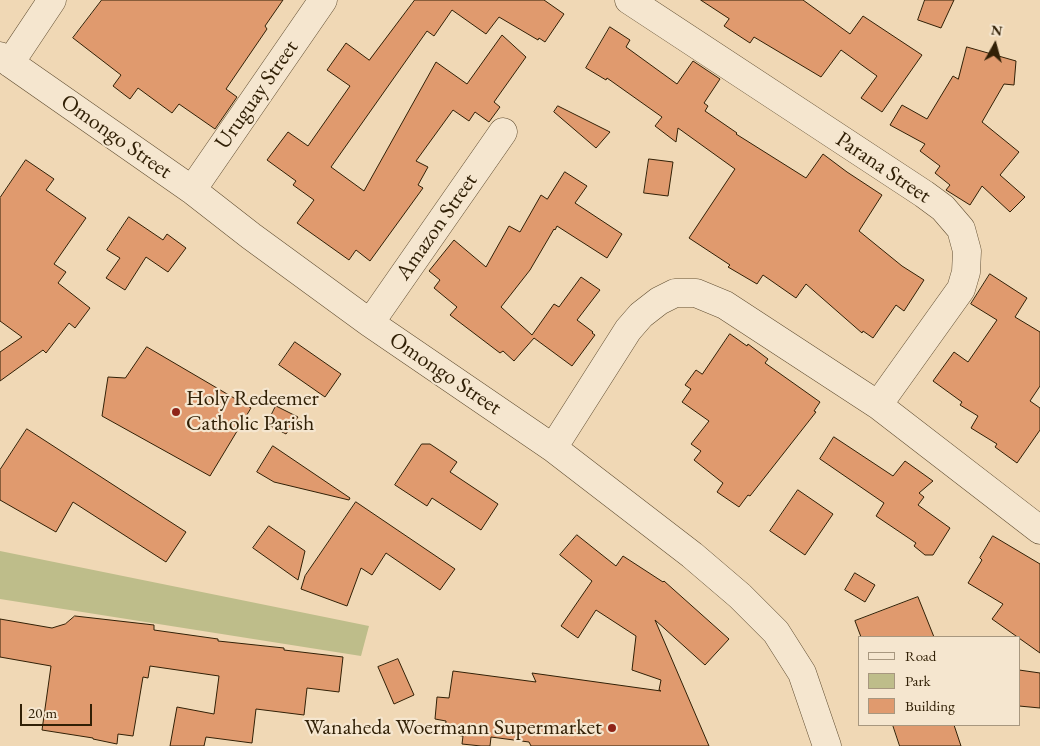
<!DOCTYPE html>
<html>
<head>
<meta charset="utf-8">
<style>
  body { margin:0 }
  #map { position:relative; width:1040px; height:746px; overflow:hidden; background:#f0d8b5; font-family:"EB Garamond",serif }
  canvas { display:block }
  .legend { position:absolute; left:858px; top:636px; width:162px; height:90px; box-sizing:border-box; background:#f5e6cf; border:1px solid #a7977f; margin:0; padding:6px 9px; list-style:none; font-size:15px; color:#312006 }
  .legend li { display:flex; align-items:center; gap:10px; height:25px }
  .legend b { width:25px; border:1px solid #a7977f }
  .north { position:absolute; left:970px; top:20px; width:50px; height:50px; -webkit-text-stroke:4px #f5e6cf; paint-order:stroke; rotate:7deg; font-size:14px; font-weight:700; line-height:20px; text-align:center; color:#312006 }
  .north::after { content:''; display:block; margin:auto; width:18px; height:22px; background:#312006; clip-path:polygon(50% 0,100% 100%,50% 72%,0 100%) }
  .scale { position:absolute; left:20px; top:704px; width:72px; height:22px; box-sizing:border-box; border:2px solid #312006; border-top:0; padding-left:6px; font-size:15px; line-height:18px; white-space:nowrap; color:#312006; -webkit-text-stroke:4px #f5e6cf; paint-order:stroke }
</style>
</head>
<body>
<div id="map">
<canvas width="1040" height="746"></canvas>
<ul class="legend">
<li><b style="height:6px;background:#f5e6cf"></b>Road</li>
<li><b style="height:14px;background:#bebd8a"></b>Park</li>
<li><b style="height:14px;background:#e09a6e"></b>Building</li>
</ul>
<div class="north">N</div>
<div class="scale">20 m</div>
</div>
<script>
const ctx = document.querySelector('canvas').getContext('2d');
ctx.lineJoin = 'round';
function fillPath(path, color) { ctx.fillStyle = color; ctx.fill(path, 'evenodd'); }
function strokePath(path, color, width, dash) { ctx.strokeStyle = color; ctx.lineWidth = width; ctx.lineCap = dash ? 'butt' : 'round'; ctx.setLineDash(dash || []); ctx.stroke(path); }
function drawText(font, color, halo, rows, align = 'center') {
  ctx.font = font + ' "EB Garamond",serif'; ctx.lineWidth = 4.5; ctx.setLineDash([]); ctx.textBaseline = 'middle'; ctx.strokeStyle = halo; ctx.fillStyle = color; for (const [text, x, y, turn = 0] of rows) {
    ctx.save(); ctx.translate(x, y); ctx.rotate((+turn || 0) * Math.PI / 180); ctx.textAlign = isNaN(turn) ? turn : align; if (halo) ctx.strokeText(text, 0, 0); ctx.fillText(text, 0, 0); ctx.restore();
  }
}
fillPath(new Path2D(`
  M0,551L369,626L361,656L0,599Z`), '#bebd8a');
const building = new Path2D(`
  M102,0H283L265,26L267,29L226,89L237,97L215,129L179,104L172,113L138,88L130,99L113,86L121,75L73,38Z
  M415,0H544L564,14L545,42L539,38L538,40L499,17L486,34L452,10L434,36L427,31L331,167L364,191L436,62L467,84L502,35L526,57L494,102L500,107L489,122L475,112L469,121L453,110L416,161L428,167L418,185L423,188L370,261L356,250L349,260L297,223L314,200L293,185L296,181L267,160L288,132L308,146L350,86L327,70L346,43L369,60Z
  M701,0H803L850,34L863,16L922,55L882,112L861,98L877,76L841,50L821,77L754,37L750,43L724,26L729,19Z
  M925,0H954L941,28L918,20Z
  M610,27L630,40L626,47L677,84L693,61L720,79L704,103L708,106L705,111L737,133L736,134L806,178L823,154L847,172L882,195L859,231L902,266L924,280L904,311L896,305L873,338L863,331L862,333L806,284L796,298L763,275L757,284L728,267L730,265L689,238L735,169L678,128L676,142L655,126L662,117L607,78L606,80L586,68Z
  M967,47L1016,61L1014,85L1004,84L982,122L1019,152L1000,175L1025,197L1010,212L982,186L970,205L946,190L950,185L935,173L940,166L920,151L925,144L890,125L902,105L927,119L953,76L958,79Z
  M558,106L610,132L596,148L554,112Z
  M649,159L673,162L668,196L644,193Z
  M26,160L54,179L46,190L86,218L54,264L66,272L58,283L90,308L75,328L69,323L46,353L43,350L0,381V352L22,337L0,321V198Z
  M565,172L587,186L575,203L622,234L607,258L557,226L555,230L554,229L530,270L501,307L532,335L554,304L559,307L581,277L600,290L577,320L593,332L592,333L595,335L572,366L534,338L514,361L503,351L500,353L450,315L457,307L434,288L440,280L429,271L454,240L486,267L509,226L520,232L541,195L547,199Z
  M129,217L163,240L167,234L186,248L168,272L146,257L125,290L106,278L120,258L107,250Z
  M990,274L1027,298L1015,317L1040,332V386L1030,401L1040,408V430L1017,463L995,447L997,444L971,428L978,416L960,405L962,402L933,381L954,352L968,362L997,320L971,304Z
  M730,334L747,346L748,344L768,359L765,363L820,402L814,411L816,412L750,496L748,495L739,507L717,492L723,483L694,460L701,451L691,444L709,421L682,402L691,389L685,385L696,370L702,374Z
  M295,342L341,374L325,397L279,365Z
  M147,347L251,408L210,476L102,416L108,377L125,378Z
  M276,406L298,417L286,434L267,424Z
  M27,429L186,532L166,562L73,502L56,532L0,500V470Z
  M834,437L893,476L905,461L933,481L919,493L924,497L918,505L950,528L933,555H925L914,546L916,543L876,516L884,503L820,459Z
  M422,444H430L457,462L450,472L498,504L481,530L432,498L427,506L395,485Z
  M273,446L350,498L349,500L274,482L257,472Z
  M798,490L833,514L805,555L770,531Z
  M356,502L455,569L440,590L386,553L372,575L361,568L347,606L301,589L305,576Z
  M269,526L305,551L298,580L253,548Z
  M577,535L616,566L623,556L663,582L664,581L729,639L705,665L655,620L709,746H531L529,742L491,737L490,746H481L462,744L463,736L445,734L446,721L435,719L437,697L449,698L453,671L536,682L532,673L661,691L659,690L661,680L632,670L636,636L596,610L578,638L561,626L592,581L560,555Z
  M993,536L1040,564V653L992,619L1003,604L968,583L982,560L980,558Z
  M855,573L875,585L865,602L845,590Z
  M918,597L934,637H861L855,621Z
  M75,616L154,625V630L218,639V641L284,648V650L343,657L339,692L307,688L304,715L256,709L252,743L206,737L204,746H170L177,707L214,714L219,676L150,666L148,678L143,677L133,736L118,734L117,744L93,739V738L42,730L51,666L0,657V619L52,628L65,624Z
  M398,659L414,695L394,704L378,667Z
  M1019,670L1040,673V708L1019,706Z
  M893,725H954L961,746H900Z`);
fillPath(building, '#e09a6e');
strokePath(building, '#312006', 1);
const minor = new Path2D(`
  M629,0L924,194L943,208L961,229L967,251L966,272L961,289L878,405
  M0,56L192,190L251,236L370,323L553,448L692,555L740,596L776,632L802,673L827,746
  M10,63L52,0
  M192,190L323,0
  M370,323L503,132
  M553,448L628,330L641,315L659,301L675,293H696L725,305L878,405L1040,530`);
strokePath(minor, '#614e32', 29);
strokePath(minor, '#f5e6cf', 28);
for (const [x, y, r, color] of [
  [176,412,5,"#8f2418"],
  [612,728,5,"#8f2418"]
]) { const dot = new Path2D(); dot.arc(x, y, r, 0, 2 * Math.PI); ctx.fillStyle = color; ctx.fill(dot); strokePath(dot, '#f5e6cf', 2); }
drawText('22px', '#312006', '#f5e6cf', [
  ["Uruguay Street",257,95,-55],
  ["Omongo Street",116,137,35],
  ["Parana Street",883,168,34],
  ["Amazon Street",437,227,-55],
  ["Omongo Street",445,374,34]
]);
drawText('22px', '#312006', '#f5e6cf', [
  ["Holy Redeemer",186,399],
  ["Catholic Parish",186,424],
  ["Wanaheda Woermann Supermarket",602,728,"right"]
], 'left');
</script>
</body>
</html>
